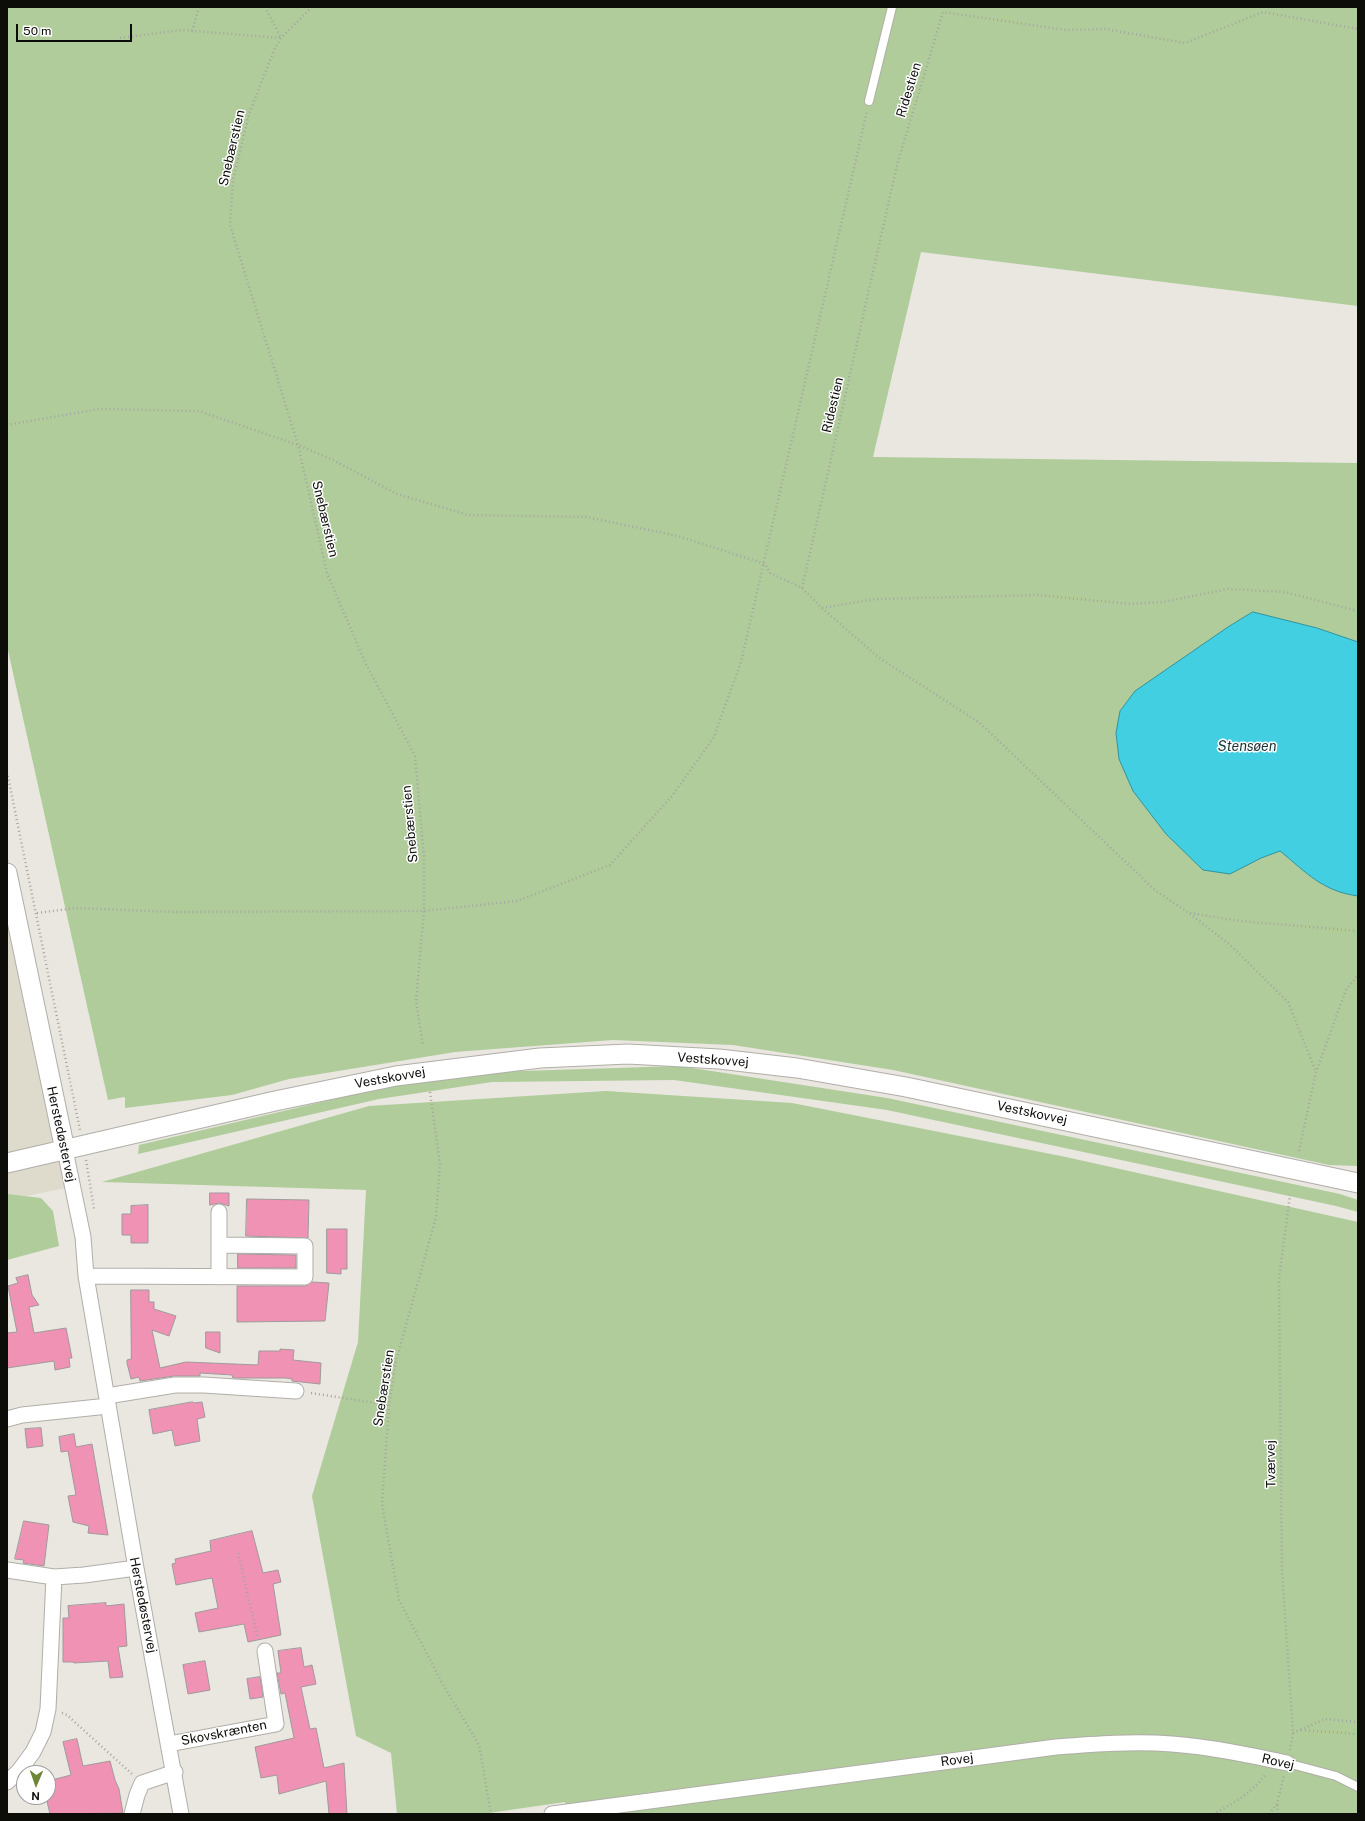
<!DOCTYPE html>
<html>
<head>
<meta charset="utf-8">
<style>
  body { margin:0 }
  #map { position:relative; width:1365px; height:1821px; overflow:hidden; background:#e9e7e0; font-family:"Public Sans",sans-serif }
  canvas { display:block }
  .frame { position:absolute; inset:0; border:8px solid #0c0c09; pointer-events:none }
  .north { position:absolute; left:16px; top:1765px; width:40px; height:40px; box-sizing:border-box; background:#fff; border:1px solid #9e9e9d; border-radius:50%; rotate:182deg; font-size:11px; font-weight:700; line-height:16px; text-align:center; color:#0c0c09 }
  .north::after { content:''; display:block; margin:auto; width:14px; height:18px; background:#6e8436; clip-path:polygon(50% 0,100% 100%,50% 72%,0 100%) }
  .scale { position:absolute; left:16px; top:24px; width:116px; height:18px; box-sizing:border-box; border:2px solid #0c0c09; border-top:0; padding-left:5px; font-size:12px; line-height:14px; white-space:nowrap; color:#0c0c09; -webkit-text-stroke:3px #fff; paint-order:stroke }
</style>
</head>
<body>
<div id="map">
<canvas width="1365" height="1821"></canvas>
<div class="frame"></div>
<div class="north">N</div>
<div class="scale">50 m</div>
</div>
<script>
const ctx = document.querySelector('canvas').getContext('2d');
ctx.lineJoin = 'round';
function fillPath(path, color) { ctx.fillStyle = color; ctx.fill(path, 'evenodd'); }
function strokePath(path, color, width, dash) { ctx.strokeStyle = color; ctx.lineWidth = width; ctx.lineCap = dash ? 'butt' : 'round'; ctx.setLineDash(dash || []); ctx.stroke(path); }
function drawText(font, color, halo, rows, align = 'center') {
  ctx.font = font + ' "Public Sans",sans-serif'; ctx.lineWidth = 3; ctx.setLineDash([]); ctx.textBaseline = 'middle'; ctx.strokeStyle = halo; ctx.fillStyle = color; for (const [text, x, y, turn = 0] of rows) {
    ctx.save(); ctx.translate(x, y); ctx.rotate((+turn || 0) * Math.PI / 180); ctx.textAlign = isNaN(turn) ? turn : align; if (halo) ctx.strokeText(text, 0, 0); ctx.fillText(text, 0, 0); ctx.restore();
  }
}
fillPath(new Path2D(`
  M7,853L80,1185L7,1200Z`), '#dedacc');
fillPath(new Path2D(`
  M7,7H1358V306L921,252L873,457L1358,463V1166L1329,1165L893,1070L733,1045L613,1040L455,1052L289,1079L232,1095L125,1108V1098L124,1097L108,1100L7,646Z
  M679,1066L887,1098L1340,1194L1358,1200V1212L1336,1206L887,1110L674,1080L492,1082L379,1099L138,1154L139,1145L377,1089L492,1072Z
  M606,1091L792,1103L1066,1157L1358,1222V1814H567L565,1802L482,1814H397L391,1753L356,1736L312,1496L358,1342L366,1190L102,1182L369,1106Z
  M7,1194L41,1198L53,1211L59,1246L7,1260Z`), '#afcc9a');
const water = new Path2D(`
  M1253,612L1317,628L1358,642V896C1322,891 1307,873 1280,851L1261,858L1230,874L1203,870L1166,834L1133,791L1119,759L1116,733L1120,711L1135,691L1228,627Z`);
fillPath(water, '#41cfe1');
strokePath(water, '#3194a0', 1);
const building = new Path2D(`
  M210,1193H229V1206L219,1203L210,1205Z
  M247,1199L309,1200L308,1238L246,1236Z
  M148,1205V1243H131V1235H122V1214H131V1206Z
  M327,1229H347V1269H341V1274L327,1273Z
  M238,1254L296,1255V1268H238Z
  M28,1275L32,1295L39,1305L29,1307L34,1333L66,1328L72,1358H69L70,1367L55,1370L54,1361L7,1368V1333L17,1332L8,1286L18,1283L16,1278Z
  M312,1282L329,1283L325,1321L237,1322V1286H305Z
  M131,1290H149V1302H154V1309L176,1316L169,1336L152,1330L160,1368L186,1362L258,1365L259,1351H280V1349L294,1350L293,1360L321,1363L320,1384L292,1381V1379L286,1378H233L232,1375L200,1373V1376H174L140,1381L139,1377L131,1379L127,1363V1360L131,1359Z
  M206,1332H220V1353L206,1348Z
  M193,1402L194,1403L202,1402L205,1417L197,1419L200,1441L175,1446L172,1430L153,1434L149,1410Z
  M41,1428L43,1446L27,1448L25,1429Z
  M74,1434L76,1447L92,1444L108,1535L88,1533L89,1526L73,1522L68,1496L76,1495L68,1451L61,1452L59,1437Z
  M24,1521L49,1525L44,1566L23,1563L24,1560L15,1559Z
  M252,1531L263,1573L278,1570L281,1582L273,1584L281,1635L248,1642L244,1624L199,1632L195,1613L218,1608L212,1578L176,1585L172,1564L176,1563L175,1559L211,1551L210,1541Z
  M106,1603V1606L124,1604L127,1646L118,1647L123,1677L110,1678L108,1661L74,1663L73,1662H63V1618H69L68,1606Z
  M301,1648L304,1667L312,1665L316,1684L301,1687L310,1729L316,1728L324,1768L344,1763L347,1814H329L326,1781L279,1794L277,1775L261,1778L255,1747L294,1738L285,1693L281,1694L277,1673H281L278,1651Z
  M205,1661L210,1690L188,1694L183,1665Z
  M260,1677L263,1697L250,1699L247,1679Z
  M77,1739L83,1766L110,1761L115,1780L119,1789L123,1813L50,1814L46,1797H48V1781L71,1775L63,1742Z`);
fillPath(building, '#ef92b4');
strokePath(building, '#a0999b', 1);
const service = new Path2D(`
  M869,101L892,7
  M1287,1763L1336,1776L1358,1787`);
const minor = new Path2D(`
  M65,1150L83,1237L86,1276L136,1568L181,1814
  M86,1276L305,1277V1246L219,1245
  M219,1277V1212
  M107,1396L175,1385H204L296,1391
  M7,1419L22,1415L108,1406
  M7,1570L54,1577L84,1575L136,1568
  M169,1744L276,1724L265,1651
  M7,1782L19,1771L33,1752L43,1732L48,1709L54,1577
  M132,1814L137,1795L142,1783L175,1772
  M552,1814L1056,1747C1095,1744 1134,1741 1172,1744C1211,1747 1249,1755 1287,1763`);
const tertiary = new Path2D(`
  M7,873L65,1150
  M7,1163L275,1101L396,1076L540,1058L628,1054L719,1059L797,1068L906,1087L1358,1183`);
strokePath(service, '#b0aea8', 10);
strokePath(minor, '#b0aea8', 17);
strokePath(tertiary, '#b0aea8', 21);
strokePath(new Path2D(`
  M312,7L281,38L274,50L249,114L233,180L230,225L298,445L327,573L365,662L415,756L424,857V911L416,1001L423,1046
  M192,31L199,7
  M120,38L181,30L281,38L265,7
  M7,425L99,409L199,411L298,445L333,460L397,494L468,515L586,517L678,536L765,564L770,573L802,588L822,608L878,657L980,723L1156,891L1189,913L1229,944L1288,1002L1316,1072
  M802,588L897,165L943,12L1066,30L1105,29L1185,43L1263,12L1358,29
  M822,608L875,599L1038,595L1130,604L1163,602L1228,589L1285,592L1358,611
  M7,772L80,1130
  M37,913L76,908L174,912L424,911L517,901L610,865L672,796L714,737L741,662L867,111
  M1190,913L1240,921L1358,931
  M430,1092L440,1164L436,1217L396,1361L389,1405L382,1504L399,1600L441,1681L479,1745L491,1814
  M1299,1151L1316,1072L1346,990L1358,975
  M86,1160L94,1209
  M311,1393L389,1405
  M238,1553L258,1639
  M62,1713L67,1715L132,1774
  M1301,1730L1358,1734
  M1293,1733L1325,1719L1358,1722
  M1290,1750L1293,1733L1282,1571L1279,1279L1290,1195
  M1277,1805L1278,1814
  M1213,1814C1233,1804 1253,1792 1266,1774
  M1269,1814L1277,1804L1284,1776`), '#a6a49f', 2.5, [1, 3]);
strokePath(service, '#fff', 8);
strokePath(minor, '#fff', 15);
strokePath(tertiary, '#fff', 19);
drawText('13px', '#0c0c09', '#fff', [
  ["Ridestien",909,90,-73],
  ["Snebærstien",232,148,-77],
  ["Ridestien",833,405,-77],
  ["Snebærstien",325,519,77],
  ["Snebærstien",410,824,-95],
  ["Vestskovvej",713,1060,4],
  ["Vestskovvej",390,1078,-10],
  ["Vestskovvej",1032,1113,12],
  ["Herstedøstervej",61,1134,78],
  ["Snebærstien",384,1388,-81],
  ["Tværvej",1271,1464,-91],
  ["Herstedøstervej",143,1605,79],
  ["Skovskrænten",224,1733,-11],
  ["Rovej",957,1760,-8],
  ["Rovej",1278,1762,13]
]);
drawText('italic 14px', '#1a3235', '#fff', [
  ["Stensøen",1247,747]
]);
</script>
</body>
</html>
